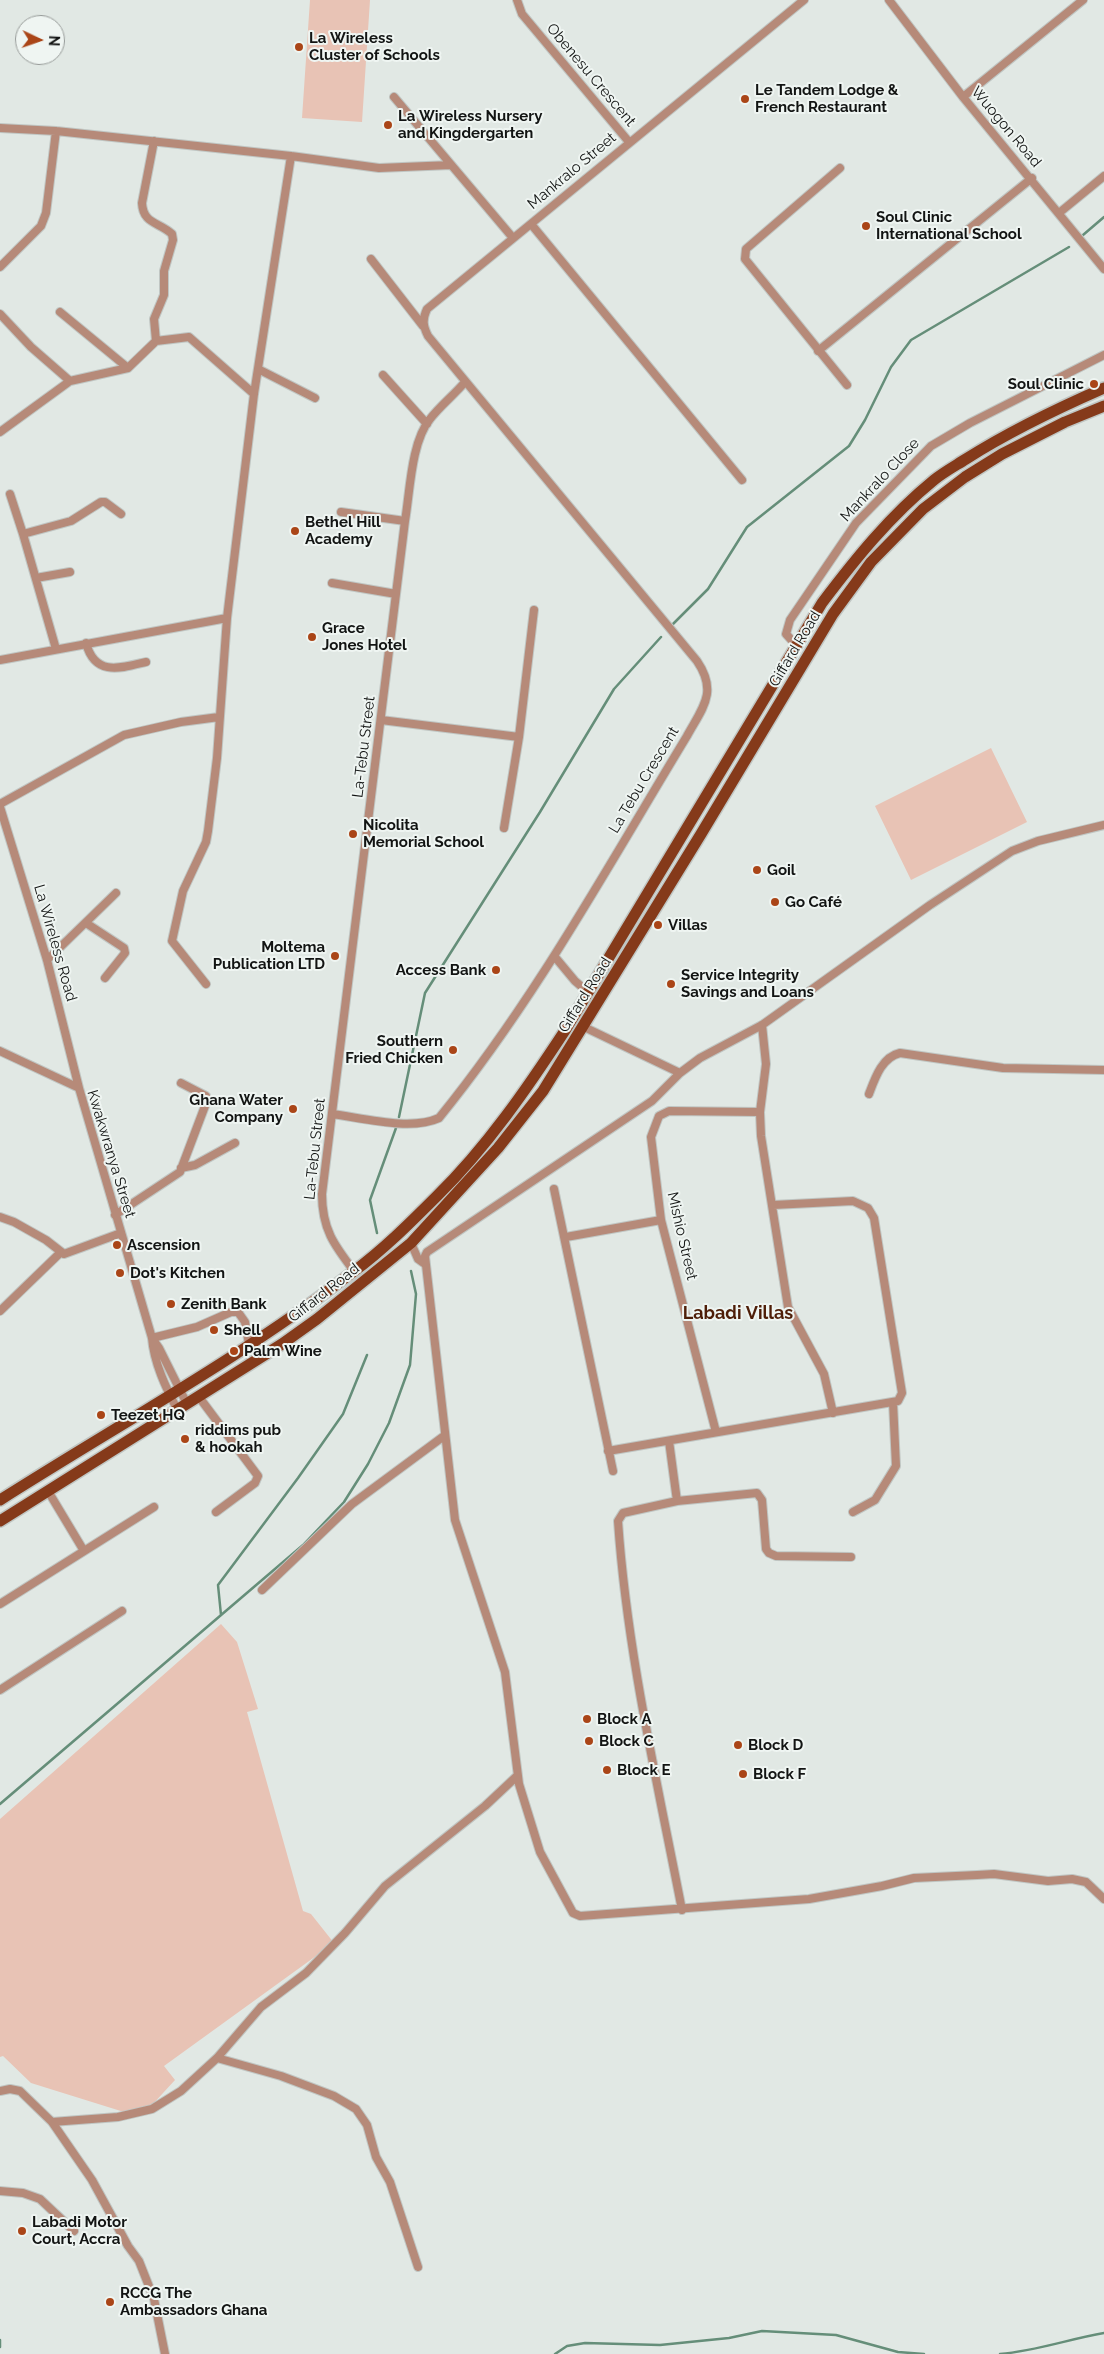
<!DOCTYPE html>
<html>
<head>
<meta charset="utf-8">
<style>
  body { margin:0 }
  #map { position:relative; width:1104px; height:2354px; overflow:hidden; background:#e1e8e4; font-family:Raleway,sans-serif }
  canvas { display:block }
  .north { position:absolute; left:15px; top:15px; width:50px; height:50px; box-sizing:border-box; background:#eff5f2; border:1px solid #979b99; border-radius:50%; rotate:93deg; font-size:14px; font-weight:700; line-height:20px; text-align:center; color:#121413 }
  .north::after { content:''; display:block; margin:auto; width:18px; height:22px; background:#aa4517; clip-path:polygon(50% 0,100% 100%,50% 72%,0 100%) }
</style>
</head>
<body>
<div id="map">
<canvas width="1104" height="2354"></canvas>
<div class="north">N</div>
</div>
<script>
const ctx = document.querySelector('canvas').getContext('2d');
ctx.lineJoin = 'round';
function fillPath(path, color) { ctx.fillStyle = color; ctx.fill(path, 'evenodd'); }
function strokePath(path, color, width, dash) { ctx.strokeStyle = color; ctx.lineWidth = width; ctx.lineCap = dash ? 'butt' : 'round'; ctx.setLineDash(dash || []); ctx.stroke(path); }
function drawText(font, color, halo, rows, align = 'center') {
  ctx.font = font + ' Raleway,sans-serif'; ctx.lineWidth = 4; ctx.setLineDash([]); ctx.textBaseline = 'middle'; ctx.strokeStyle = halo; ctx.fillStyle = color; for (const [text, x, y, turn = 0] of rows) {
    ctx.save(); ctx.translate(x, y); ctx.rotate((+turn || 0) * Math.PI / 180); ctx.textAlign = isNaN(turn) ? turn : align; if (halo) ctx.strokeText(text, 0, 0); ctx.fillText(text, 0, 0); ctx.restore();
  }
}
fillPath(new Path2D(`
  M310,0H370L362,122L302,118Z
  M991,748L1027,822L911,880L875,806Z
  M221,1624L237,1642L258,1709L247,1712L303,1911L311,1914L334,1943L164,2066L175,2080L152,2105L124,2112L31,2083L3,2056L0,2057V1819Z`), '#e8c3b5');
strokePath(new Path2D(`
  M1083,235L1104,217
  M673,624L708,589L747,527L849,446L865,420L891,367L911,340L1069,247
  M399,1117L425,993L540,812L614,689L661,637
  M377,1233L370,1200L396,1128
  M221,1615L218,1585L298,1478L343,1414L367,1355
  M0,1804L303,1545L344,1502L368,1464L389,1423L410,1365L416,1294L411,1271
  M0,2340V2347
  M555,2354L567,2346L585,2343L660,2345L729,2338L762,2331L836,2335L898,2352L924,2354
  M1000,2354C1036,2351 1069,2339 1104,2333`), '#658e79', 2.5);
const street = new Path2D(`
  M517,0L522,14L629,142
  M889,0L963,97L1104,269
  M394,97L513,238
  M963,97L1083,0
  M0,128L56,131L291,156L379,168L451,165
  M154,141L142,203C143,224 159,222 172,234L173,240L164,271V295L154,319L156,341
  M840,168L746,249L745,259L847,385
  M1059,213L1104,176
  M531,224L742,480
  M371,259L423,326
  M0,267L41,226L46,213L56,131
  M60,312L128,368
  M0,314L31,347L70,381
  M818,351L1032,178
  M258,369L315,398
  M383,375L427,424
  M0,432L70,381L128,368L156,341L189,337L254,394
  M10,494L23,534
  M341,512L405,521
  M36,578L70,572
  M332,583L396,594
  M86,643C95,677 121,668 146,662
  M796,645L786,634L790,620L856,523L931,446L970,423L1104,355
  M56,649L23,534L71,521L101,502H105L121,514
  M0,660L227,618
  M381,720L519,737
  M0,804L124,735L181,722L219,717
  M0,807L47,960L79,1088
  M504,828L519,737L534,610
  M86,923L124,948L125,953L105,978
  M555,957L575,981L589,993
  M47,960L116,893
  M206,984L172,941L183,891L206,842L208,831L217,758L227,618L254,394L291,156
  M762,1025L766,1064L760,1112L761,1136L788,1307L824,1374L833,1413
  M584,1027L680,1073L700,1058L762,1025L930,905L1012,851L1038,841L1104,825
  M0,1051L79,1088L152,1338C154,1363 166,1388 177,1409
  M680,1073L652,1101L427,1252L425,1256L455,1520L505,1672L519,1784L540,1852L573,1913L580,1916L809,1899L882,1886L914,1878L977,1875L994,1874L1048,1881L1072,1879L1086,1882L1104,1899
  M869,1094C875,1078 882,1057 900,1053L1003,1068L1104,1070
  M332,1114C363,1118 411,1131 439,1118C535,1000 608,866 687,736C703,707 718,692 697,661L428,336C423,326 422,320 427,309L804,0
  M181,1168L195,1165L235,1143
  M554,1189L613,1471
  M115,1215L180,1172L205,1106L206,1096L181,1083
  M0,1217L14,1222L46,1240L64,1254L121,1233
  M566,1237L661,1220
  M411,1243L418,1259L425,1264
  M354,1271C334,1245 322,1229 322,1194L405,521C410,492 411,442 430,419C440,406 454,395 465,382
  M0,1311L60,1253
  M152,1338L197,1327L231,1312H238L245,1322L249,1344
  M152,1338L159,1348L187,1404
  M199,1397L258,1476L255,1483L216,1512
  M716,1432L661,1220L651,1137L659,1116L669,1111L760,1112
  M669,1441L677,1501L623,1513L618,1521C627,1652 657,1781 682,1910
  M608,1451L898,1401L902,1393L874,1218L868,1208L853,1201L773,1205
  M48,1491L84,1551
  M677,1501L757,1493L762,1500L766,1549L769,1553L776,1556L851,1557
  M853,1512L875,1500L896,1466L893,1402
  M262,1590L352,1504L444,1436
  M0,1604L154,1507
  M0,1690L122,1611
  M217,2058L281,2076L334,2096L356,2109L367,2125L376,2157L390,2182L418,2267
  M0,2091L10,2089L20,2091L52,2122L92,2180L128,2246L139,2261L154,2299L165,2354
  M52,2122L118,2117L152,2109L181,2091L217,2058L261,2007L306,1973L345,1933L385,1886L485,1806L517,1776
  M0,2191L23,2193L40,2199L74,2231`);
const primary = new Path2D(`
  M0,1500C118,1425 242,1357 353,1272C383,1250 410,1223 437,1196C487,1147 528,1087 566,1029L822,603C856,558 890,516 934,480C944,472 955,466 966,459C1010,431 1056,409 1104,388
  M0,1521L282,1344L317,1319L411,1243L498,1148L543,1091L701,834L833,614L871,562L923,509L965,477L1002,454L1065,422L1104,406`);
strokePath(street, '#c0c6c3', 10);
strokePath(primary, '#c0c6c3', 14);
strokePath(street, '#b68a79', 8);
strokePath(primary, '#853a1a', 11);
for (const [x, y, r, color] of [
  [299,47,5,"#aa4517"],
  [745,99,5,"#aa4517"],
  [388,125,5,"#aa4517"],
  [866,226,5,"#aa4517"],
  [1094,384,5,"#aa4517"],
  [295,531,5,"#aa4517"],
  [312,637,5,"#aa4517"],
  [353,834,5,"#aa4517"],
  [757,870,5,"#aa4517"],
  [775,902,5,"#aa4517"],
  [658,925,5,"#aa4517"],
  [335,956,5,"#aa4517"],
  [496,970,5,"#aa4517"],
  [671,984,5,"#aa4517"],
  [453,1050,5,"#aa4517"],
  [293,1109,5,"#aa4517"],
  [117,1245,5,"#aa4517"],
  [120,1273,5,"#aa4517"],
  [171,1304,5,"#aa4517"],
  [214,1330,5,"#aa4517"],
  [234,1351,5,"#aa4517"],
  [101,1415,5,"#aa4517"],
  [185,1439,5,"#aa4517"],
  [587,1719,5,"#aa4517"],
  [589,1741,5,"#aa4517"],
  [738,1745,5,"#aa4517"],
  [607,1770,5,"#aa4517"],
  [743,1774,5,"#aa4517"],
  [22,2231,5,"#aa4517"],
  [110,2302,5,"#aa4517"]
]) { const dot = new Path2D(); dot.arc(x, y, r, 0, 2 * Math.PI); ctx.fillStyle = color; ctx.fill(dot); strokePath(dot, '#eff5f2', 2); }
drawText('bold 15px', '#121413', '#eff5f2', [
  ["La Wireless",309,38],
  ["Cluster of Schools",309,55],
  ["Le Tandem Lodge &",755,90],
  ["French Restaurant",755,107],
  ["La Wireless Nursery",398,116],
  ["and Kingdergarten",398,133],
  ["Soul Clinic",876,217],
  ["International School",876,234],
  ["Soul Clinic",1084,384,"right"],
  ["Bethel Hill",305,522],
  ["Academy",305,539],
  ["Grace",322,628],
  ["Jones Hotel",322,645],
  ["Nicolita",363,825],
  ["Memorial School",363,842],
  ["Goil",767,870],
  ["Go Café",785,902],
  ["Villas",668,925],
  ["Moltema",325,947,"right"],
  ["Publication LTD",325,964,"right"],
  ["Access Bank",486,970,"right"],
  ["Service Integrity",681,975],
  ["Savings and Loans",681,992],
  ["Southern",443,1041,"right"],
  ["Fried Chicken",443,1058,"right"],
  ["Ghana Water",283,1100,"right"],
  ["Company",283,1117,"right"],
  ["Ascension",127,1245],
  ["Dot's Kitchen",130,1273],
  ["Zenith Bank",181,1304],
  ["Shell",224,1330],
  ["Palm Wine",244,1351],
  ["Teezet HQ",111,1415],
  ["riddims pub",195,1430],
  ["& hookah",195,1447],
  ["Block A",597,1719],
  ["Block C",599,1741],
  ["Block D",748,1745],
  ["Block E",617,1770],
  ["Block F",753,1774],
  ["Labadi Motor",32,2222],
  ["Court, Accra",32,2239],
  ["RCCG The",120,2293],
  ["Ambassadors Ghana",120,2310]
], 'left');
drawText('15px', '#121413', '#eff5f2', [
  ["Obenesu Crescent",591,75,50],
  ["Wuogon Road",1006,127,50],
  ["Mankralo Street",572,171,-40],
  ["Mankralo Close",880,480,-47],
  ["Giffard Road",795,649,-59],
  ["La-Tebu Street",364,747,-83],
  ["La Tebu Crescent",644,780,-59],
  ["La Wireless Road",55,943,74],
  ["Giffard Road",585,995,-58],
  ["La-Tebu Street",315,1149,-84],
  ["Kwakwranya Street",111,1154,73],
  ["Mishio Street",682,1236,77],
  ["Giffard Road",324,1293,-38]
]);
drawText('bold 18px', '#4e1e08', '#eff5f2', [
  ["Labadi Villas",738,1314]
]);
</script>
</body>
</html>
